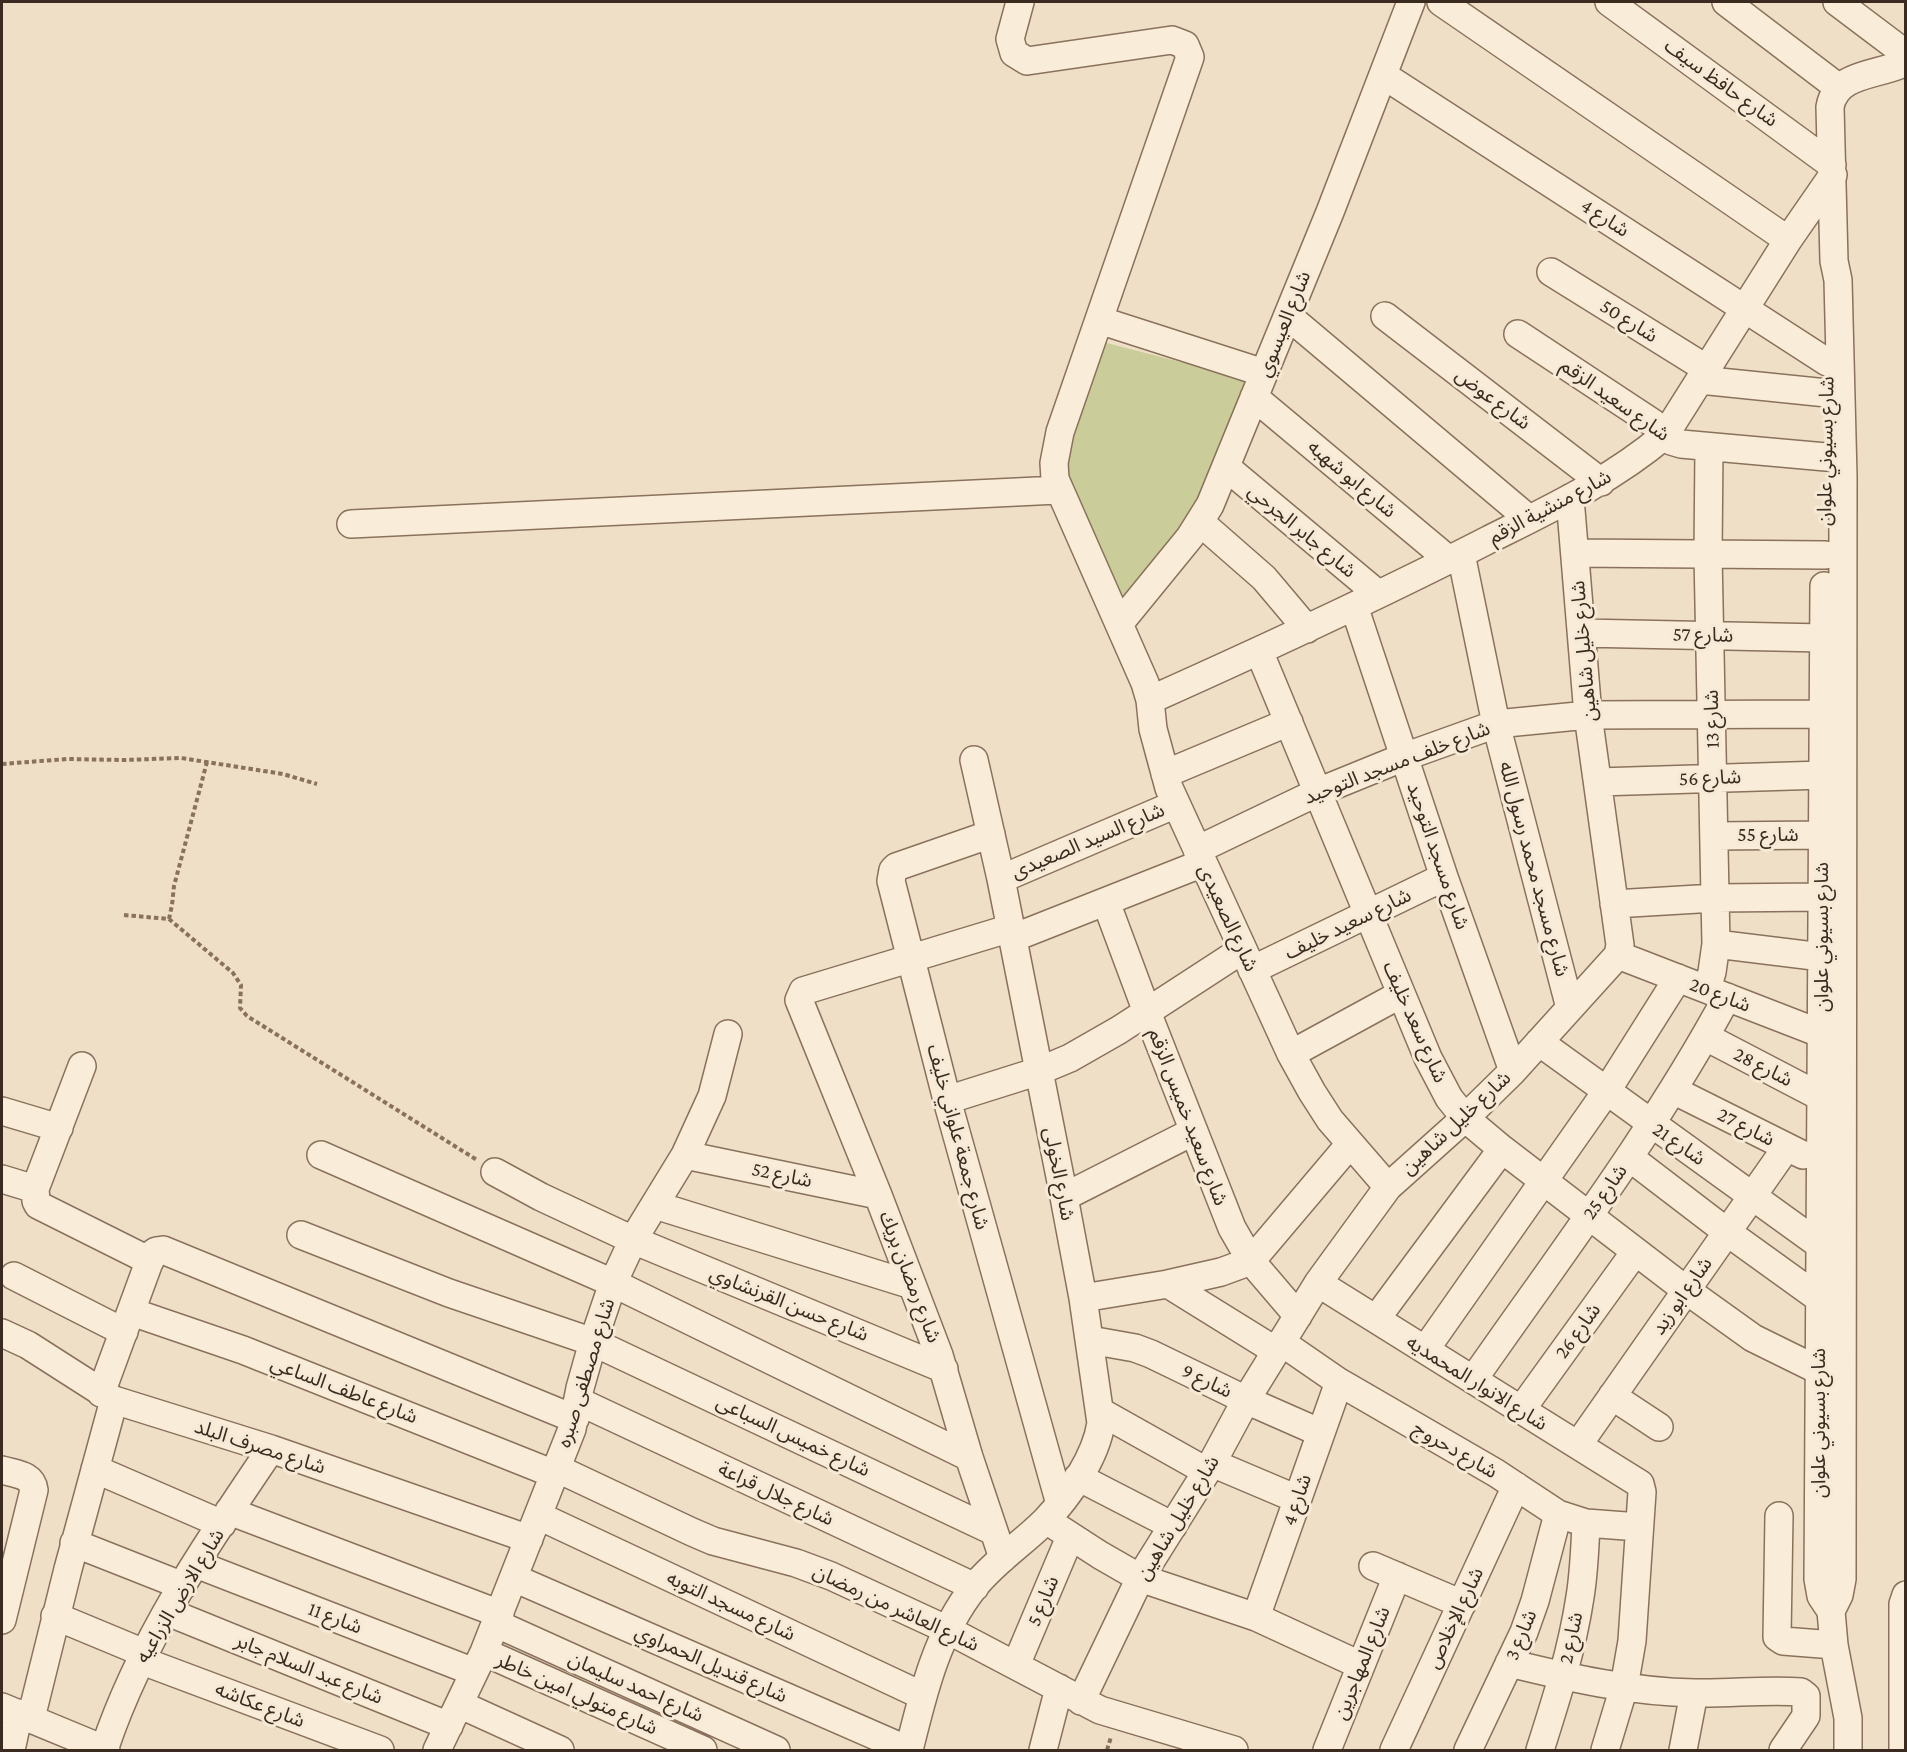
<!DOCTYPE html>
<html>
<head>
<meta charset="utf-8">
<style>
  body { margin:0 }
  #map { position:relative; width:1907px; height:1752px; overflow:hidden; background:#eedfc6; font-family:"Crimson Pro",serif }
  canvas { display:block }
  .frame { position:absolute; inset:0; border:3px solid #3a2a1f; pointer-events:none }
</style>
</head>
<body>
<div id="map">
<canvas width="1907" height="1752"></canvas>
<div class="frame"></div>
</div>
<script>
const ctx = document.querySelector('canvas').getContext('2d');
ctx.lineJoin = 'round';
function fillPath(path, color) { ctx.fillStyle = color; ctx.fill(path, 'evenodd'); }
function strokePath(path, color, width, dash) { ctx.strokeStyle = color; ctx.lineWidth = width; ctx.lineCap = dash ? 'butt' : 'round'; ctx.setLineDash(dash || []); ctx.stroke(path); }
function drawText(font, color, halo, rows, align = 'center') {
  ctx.font = font + ' "Crimson Pro","Noto Sans Arabic",serif'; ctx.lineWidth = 6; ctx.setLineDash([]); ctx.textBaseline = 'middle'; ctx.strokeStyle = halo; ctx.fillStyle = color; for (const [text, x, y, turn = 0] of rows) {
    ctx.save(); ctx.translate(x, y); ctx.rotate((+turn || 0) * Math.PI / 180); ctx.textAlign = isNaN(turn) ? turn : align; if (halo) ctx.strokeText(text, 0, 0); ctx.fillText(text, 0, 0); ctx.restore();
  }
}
fillPath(new Path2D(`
  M1103,342L1246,379L1193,520L1125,608L1063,468Z`), '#cacc9a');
const minor = new Path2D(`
  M1020,2L1010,39L1014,53L1027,61L1172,40L1185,45L1190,57L1060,432L1054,463L1055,479L1145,683L1150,700L1153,729L1169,788L1291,1054L1312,1092L1330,1120L1388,1187
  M1441,2L1788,240
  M1609,2L1832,165
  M1726,2L1839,88
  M1837,2L1906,54
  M1383,75L1827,362
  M1551,272L1707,369
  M1288,316L1529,519
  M1385,316L1601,482
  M1099,320L1264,373
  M1518,334L1653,423L1671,441L1681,444L1826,457
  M1700,380L1827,393
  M1254,397L1449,560
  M1226,467L1378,594
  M1200,522L1264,578L1307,629
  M351,524L1058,490
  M1575,553L1825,555
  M1461,554L1496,724L1570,1008
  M1824,586L1818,1579L1821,1596L1831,1611L1834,1645L1848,1718V1750
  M1354,606L1444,877L1513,1071
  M1119,624L1190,537L1210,505L1330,212L1411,2
  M1582,633L1824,638
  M1259,651L1428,1058L1449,1098L1465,1118L1502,1149L1686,1290L1753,1338L1820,1371L1836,1374
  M1150,700C1264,649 1377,597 1488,540C1550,509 1612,480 1665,435L1788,240L1833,175
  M1165,774L1289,722
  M1598,782L1823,775
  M991,834L896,867L893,870L891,881L947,1100L1060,1504
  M1714,836L1823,835
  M1197,850L1318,792L1404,757L1496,724L1588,715L1823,714
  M1001,879L1176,804
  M1106,902L1147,1012L1232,1228L1251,1261L1298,1316
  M1614,904L1715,898L1822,897
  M1013,938L1203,863
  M1716,944L1822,957
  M1618,955L1822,1034
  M1252,970L1444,877
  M1707,989L1712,972L1716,944L1708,555L1709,448
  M1706,1037L1821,1097
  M1539,1042L1820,1245
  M1291,1054L1401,994
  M82,1066L35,1189L36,1201L38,1205L150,1261
  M1673,1090L1803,1155
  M947,1100L1039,1071L1070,1058L1119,1030L1242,950
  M2,1111L59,1128
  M321,1155L613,1283L969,1457
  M685,1155L878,1195
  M1629,1157L1727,1232L1820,1299
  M495,1172L541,1197L633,1240L944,1369
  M2,1179L35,1189
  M1064,1197L1194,1131
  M655,1205L912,1285
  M301,1235L449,1293L593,1342L993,1531
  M14,1276L124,1332
  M1318,1283L1640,1484L1642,1492L1632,1641L1624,1687L1605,1750
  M1168,1284L1276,1351
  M1083,1298L1168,1284L1221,1272L1251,1261L1350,1144
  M132,1312L243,1350L554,1474
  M1376,1319L1502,1149
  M2,1333L28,1345L114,1400L271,1449L529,1539
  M1090,1340L1135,1348L1151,1354L1246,1400L1321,1433
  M1281,1342L1339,1382L1496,1473L1558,1514L1586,1523L1639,1527
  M1425,1350L1606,1092L1678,978
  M1473,1380C1560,1255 1654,1132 1727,997
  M101,1393L152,1254L156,1251L163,1250L575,1419
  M1612,1396L1659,1427
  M578,1401L975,1587
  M1521,1410L1635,1252
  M1101,1412L1206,1471
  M1578,1445L1786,1148
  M1212,1463L1297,1499
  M556,1468L692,1532L713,1541L796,1563L831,1576L948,1630L1100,1710L1234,1750
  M95,1469L222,1524
  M2,1470C15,1474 32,1474 34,1490L2,1620
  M1078,1477L1173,1526
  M229,1511L500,1614
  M539,1516L923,1696
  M1779,1516L1777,1637L1783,1641L1834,1645
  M1046,1520L1100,1555L1140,1578L1256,1617L1360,1665
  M74,1543L183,1586
  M1003,1558L969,1457L939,1355L878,1195L799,1000L803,991L1011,928
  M196,1564L474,1672
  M1373,1566L1462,1604
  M514,1578L908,1750
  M1831,1611L1839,1595L1842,1579L1843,476L1838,280L1834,261L1830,107C1836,72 1879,76 1906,62
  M168,1612L449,1726
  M55,1616L144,1653
  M1256,1617L1339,1382
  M495,1623L776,1750
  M484,1652L703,1750
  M140,1660L380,1750
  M1509,1663C1570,1678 1632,1692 1695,1693C1730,1694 1766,1689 1801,1692L1806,1696V1716L1783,1750
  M1016,1665L1070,1537
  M1081,1701L1140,1578L1212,1463L1246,1400L1318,1283L1388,1187L1465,1118L1513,1071L1618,955L1620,945L1588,715L1570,498
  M459,1704L560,1750
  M2,1707L106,1750
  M31,1718L68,1569L114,1400
  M11,1750L19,1713
  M104,1750C140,1641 207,1543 271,1449
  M437,1750L484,1652L572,1429L580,1388L593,1342L613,1283L633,1240L685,1155L712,1096L728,1034
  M909,1750C923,1693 937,1633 975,1586C995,1561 1023,1543 1045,1521C1069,1496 1096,1457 1101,1423L1083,1298L1064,1197L1001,879L974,760
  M1043,1750L1059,1688
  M1327,1750L1397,1576
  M1394,1750L1516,1486
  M1468,1750L1524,1632L1535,1601L1558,1514
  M1540,1750C1556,1700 1572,1650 1580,1597C1584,1573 1585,1548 1586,1523
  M1683,1750L1694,1693
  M1903,1750V1604L1906,1595`);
strokePath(minor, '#8a715c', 30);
strokePath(new Path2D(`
  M2,764L67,759L124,760L181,758L283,774L317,784
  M124,915L169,919L233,973L241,985L240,1008L247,1016L477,1160
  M169,919L172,905L174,886L207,762
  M1107,1750L1111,1737`), '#8a715c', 4, [4.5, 3]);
strokePath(minor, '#f9edda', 27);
drawText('20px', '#3a2a1f', '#f6ead6', [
  ["شارع حافظ سيف",1721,83,36],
  ["شارع 4",1605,218,33],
  ["شارع 50",1629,321,32],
  ["شارع العيسوي",1284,324,-68],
  ["شارع عوض",1493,399,37],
  ["شارع سعيد الزقم",1615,400,35],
  ["شارع بسيوني علوان",1826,451,-89],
  ["شارع ابو شهبه",1352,479,40],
  ["شارع منشية الزقم",1550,507,-28],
  ["شارع جابر الجرحي",1302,531,40],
  ["شارع 57",1703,635,1],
  ["شارع خليل شاهين",1584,651,-95],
  ["شارع 13",1712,719,-91],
  ["شارع خلف مسجد التوحيد",1397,763,-21],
  ["شارع 56",1710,778,-2],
  ["شارع 55",1768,835],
  ["شارع السيد الصعيدى",1088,841,-23],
  ["شارع مسجد التوحيد",1438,856,71],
  ["شارع مسجد محمد رسول الله",1534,869,75],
  ["شارع الصعيدى",1228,918,65],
  ["شارع سعيد خليف",1348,924,-26],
  ["شارع بسيوني علوان",1822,937,-90],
  ["شارع 20",1720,995,21],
  ["شارع سعد خليف",1415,1022,66],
  ["شارع 28",1763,1067,27],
  ["شارع سعيد خميس الزقم",1188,1117,69],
  ["شارع خليل شاهين",1456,1123,-43],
  ["شارع 27",1746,1127,27],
  ["شارع جمعة علواني خليف",958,1137,75],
  ["شارع 21",1679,1144,35],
  ["شارع الخولى",1059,1174,79],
  ["شارع 52",782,1175,12],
  ["شارع 25",1605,1192,-55],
  ["شارع رمضان بريك",910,1277,69],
  ["شارع ابو زيد",1682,1296,-55],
  ["شارع حسن القرنشاوي",789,1304,22],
  ["شارع 26",1578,1331,-54],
  ["شارع مصطفى صبره",586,1373,-73],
  ["شارع 9",1207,1381,26],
  ["شارع الانوار المحمديه",1477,1383,32],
  ["شارع عاطف الساعي",344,1390,21],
  ["شارع بسيوني علوان",1819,1423,-90],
  ["شارع خميس السباعى",793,1436,25],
  ["شارع مصرف البلد",260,1447,18],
  ["شارع دحروج",1455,1450,30],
  ["شارع جلال قراعة",776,1494,25],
  ["شارع 4",1297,1500,-71],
  ["شارع خليل شاهين",1178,1518,-59],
  ["شارع الارض الزراعيه",180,1596,-59],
  ["شارع 5",1043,1601,-67],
  ["شارع مسجد التوبه",731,1606,25],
  ["شارع العاشر من رمضان",896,1608,25],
  ["شارع 11",335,1618,21],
  ["شارع الإخلاص",1455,1618,-65],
  ["شارع 3",1521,1635,-67],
  ["شارع 2",1571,1638,-78],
  ["شارع المهاجرين",1362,1663,-68],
  ["شارع قنديل الحمراوي",711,1664,24],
  ["شارع عبد السلام جابر",309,1669,22],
  ["شارع احمد سليمان",636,1687,24],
  ["شارع متولي امين خاطر",577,1694,24],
  ["شارع عكاشه",260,1705,21]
]);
</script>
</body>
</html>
